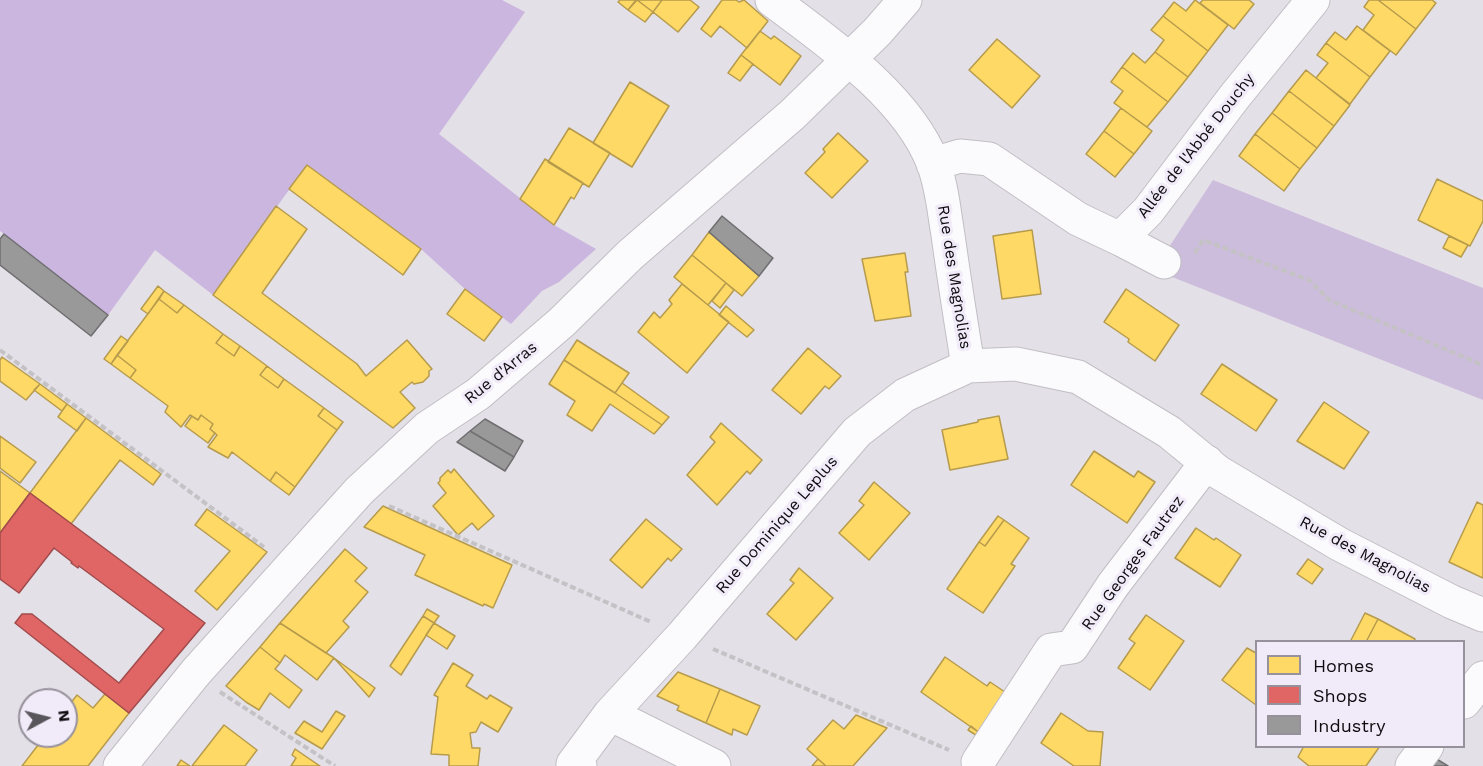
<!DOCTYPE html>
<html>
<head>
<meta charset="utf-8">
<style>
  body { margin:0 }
  #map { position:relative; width:1483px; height:766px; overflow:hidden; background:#e4e0e8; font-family:"Work Sans",sans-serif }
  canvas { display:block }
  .legend { position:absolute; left:1255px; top:640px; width:210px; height:108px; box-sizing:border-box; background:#f1eaf8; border:2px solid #96919b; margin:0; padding:8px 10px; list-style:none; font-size:18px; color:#0d0b0f }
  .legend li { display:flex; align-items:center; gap:12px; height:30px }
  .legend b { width:30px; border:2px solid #96919b }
  .north { position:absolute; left:18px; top:688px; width:60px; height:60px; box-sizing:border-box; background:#f1eaf8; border:2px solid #96919b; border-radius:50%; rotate:83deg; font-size:16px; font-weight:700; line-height:24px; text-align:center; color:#0d0b0f }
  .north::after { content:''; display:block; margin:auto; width:21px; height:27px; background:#58565b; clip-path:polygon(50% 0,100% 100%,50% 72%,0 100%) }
</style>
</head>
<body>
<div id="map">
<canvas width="1483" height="766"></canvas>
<ul class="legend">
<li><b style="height:16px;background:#ffd966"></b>Homes</li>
<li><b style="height:16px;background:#e06666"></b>Shops</li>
<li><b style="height:16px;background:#999"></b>Industry</li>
</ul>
<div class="north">N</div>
</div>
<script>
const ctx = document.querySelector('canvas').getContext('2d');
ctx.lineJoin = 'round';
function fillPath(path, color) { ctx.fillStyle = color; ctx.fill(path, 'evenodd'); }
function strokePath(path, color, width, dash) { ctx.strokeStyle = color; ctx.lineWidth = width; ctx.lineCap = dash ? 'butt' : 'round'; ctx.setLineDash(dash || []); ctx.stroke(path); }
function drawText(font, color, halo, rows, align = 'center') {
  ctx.font = font + ' "Work Sans",sans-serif'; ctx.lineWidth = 6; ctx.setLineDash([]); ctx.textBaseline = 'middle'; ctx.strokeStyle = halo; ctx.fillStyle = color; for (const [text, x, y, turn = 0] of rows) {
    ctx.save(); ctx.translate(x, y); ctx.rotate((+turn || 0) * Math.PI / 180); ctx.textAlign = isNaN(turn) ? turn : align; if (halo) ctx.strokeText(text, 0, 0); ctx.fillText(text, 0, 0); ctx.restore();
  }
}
fillPath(new Path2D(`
  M1213,180L1483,288V400L1157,271L1167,250Z`), '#cdbddc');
fillPath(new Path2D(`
  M0,0H502L525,12L439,134L554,225L596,249L559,282L542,291L511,324L465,289L421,249L307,165L213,295L155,250L108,315L0,231Z`), '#cbb6df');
const homes = new Path2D(`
  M620,0H636L628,10L618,2Z
  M637,0L653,12L645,22L628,10Z
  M637,0H662L653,12Z
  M662,0H690L699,7L678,32L653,12Z
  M722,0H736L739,2L744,0L768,21L747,48L720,26L711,37L701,29Z
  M1195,0L1228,25L1208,51L1163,16L1174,2L1186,11Z
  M1203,0H1249L1254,4L1234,29L1200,3Z
  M1369,0H1378L1416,29L1396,55L1363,30L1374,15L1364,7Z
  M1378,0H1432L1436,3L1416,29Z
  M1163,16L1208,51L1188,77L1155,52L1164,40L1151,30Z
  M1357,26L1390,51L1370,77L1326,43L1335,32L1346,40Z
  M760,31L771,39L774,36L801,56L780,85L741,55Z
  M997,39L1040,76L1012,108L969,70Z
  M1326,43L1370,77L1350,104L1316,78L1328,63L1317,55Z
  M1155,52L1188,77L1168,102L1122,67L1133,53L1145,63Z
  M741,55L753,64L740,81L728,73Z
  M1122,67L1168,102L1147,127L1114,103L1123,91L1111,82Z
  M1306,70L1350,105L1334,126L1289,91Z
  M630,82L669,106L632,167L593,143Z
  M1289,91L1334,126L1317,148L1272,113Z
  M1121,108L1152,131L1134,154L1104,131Z
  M1272,113L1317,148L1300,169L1255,134Z
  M569,128L610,153L589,187L548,162Z
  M1104,131L1134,154L1115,177L1086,154Z
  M838,133L868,161L832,198L805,173L825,152L823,149Z
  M1255,134L1300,169L1284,191L1239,156Z
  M545,159L583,183L574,199L571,197L554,225L520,199Z
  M307,165L421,249L403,275L289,189Z
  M1437,179L1483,201V221L1470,246L1418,220Z
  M276,206L307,229L262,293L357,364L366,376L407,340L432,369L429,371V376L423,382L414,384L412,382L400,392L415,408L393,428L213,295Z
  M1032,230L1041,294L1002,299L993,236Z
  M709,232L759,276L742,296L692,255Z
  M1449,236L1468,245L1461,257L1443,248Z
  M905,253L908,272H905L911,316L875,321L862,259Z
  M692,255L726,283L708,305L674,277Z
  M726,283L734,290L720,308L712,301Z
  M682,284L729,322L687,373L638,332L654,312L660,318L672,304L669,300Z
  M158,286L164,291L148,314L141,309Z
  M465,289L502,317L484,341L447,314Z
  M1126,289L1179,325L1155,361L1128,342L1129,339L1104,322Z
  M164,291L184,305L177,313L159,299Z
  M159,299L177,313L184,305L223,334L216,343L234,356L240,346L267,366L260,375L278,388L284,379L324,408L318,416L337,430L295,487L276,472L270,481L232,452L228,458L208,447L217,435L210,429L213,424L201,415L198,420L190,415L181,427L165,412L168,406L130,378L136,370L117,355Z
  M726,306L754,330L747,337L719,315Z
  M223,334L240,346L234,356L216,343Z
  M121,336L128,341L111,364L104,359Z
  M577,340L629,373L615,393L564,360Z
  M808,348L841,376L829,389L825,386L801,414L772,390Z
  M117,355L136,370L130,378L111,364Z
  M2,357L40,384L26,400L0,381V360Z
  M564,360L615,393L662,425L654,434L610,404L592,431L567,415L575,401L549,384Z
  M1222,364L1277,400L1256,431L1201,394Z
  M267,366L284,379L278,388L260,375Z
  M622,383L669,417L662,425L615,393Z
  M40,384L67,404L62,411L34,390Z
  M1324,402L1369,432L1344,469L1297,441Z
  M67,404L86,418L77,431L58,417Z
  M324,408L343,422L337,430L318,416Z
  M201,415L213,424L210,429L215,433L208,443L185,426L192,416L198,420Z
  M999,416L1008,459L950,470L942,430L978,422V420Z
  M86,418L161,474L153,485L120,460L71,524L30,493Z
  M721,423L762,460L750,474L747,471L717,505L687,475L715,442L710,437Z
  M0,436L36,462L20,483L0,468Z
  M1094,451L1134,477L1138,471L1155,482L1127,523L1071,485Z
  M454,469L494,516L478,530L472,523L458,535L433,506L446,493L438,483L440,481V478L448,470L451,473Z
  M0,471L30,493L0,533Z
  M276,472L295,487L289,495L270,481Z
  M874,482L910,513L869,560L839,533L864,505L859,501Z
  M1477,502L1483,505V578L1449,562Z
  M383,506L512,565L493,608L484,604L483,606L415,575L425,555L364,527Z
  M207,509L267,552L217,610L195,591L230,551L195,525Z
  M998,516L1004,520L985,546L979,542Z
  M646,519L682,549L671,561L668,558L642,588L610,560Z
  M1004,520L1029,538L1011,564L1015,566L983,613L947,589L979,542L985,546Z
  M1196,528L1214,540L1216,538L1241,555L1220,587L1175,558Z
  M345,549L367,568L355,581L368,592L343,621L349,627L326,653L280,623Z
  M1308,559L1323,569L1312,584L1297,574Z
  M799,568L833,598L796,640L767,614L794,583L790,580Z
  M427,609L439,616L434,623L423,616Z
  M1365,613L1378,619L1366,642H1350Z
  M1146,615L1184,641L1150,690L1118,668L1135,643L1129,639Z
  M423,616L434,623L401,675L390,666Z
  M1378,619L1415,639L1414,642H1366Z
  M280,623L334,658L317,680L285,655L280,663L260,647Z
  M434,623L455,636L447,649L426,635Z
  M260,647L280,663L275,669L302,690L289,708L270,693L259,710L246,702L226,686Z
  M1247,648L1256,653V705L1222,680Z
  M945,657L987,686L990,682L1008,694L981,734L921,692Z
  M334,658L375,688L369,697Z
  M453,663L473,675L466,686L487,699L490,695L512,708L498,732L481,722L476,732L470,733L472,748H480L478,766H449V755L431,754L438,697L434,695Z
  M678,672L720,689L706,723L677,710L679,706L657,696Z
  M720,689L760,706L747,735L733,729L732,735L706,723Z
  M105,694L129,713L88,766H22L45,736H66V709L77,695L93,708Z
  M336,711L345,716L322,749L295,733L304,721L322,732Z
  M1061,713L1088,731L1103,732L1100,766H1074L1041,743Z
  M856,715L887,728L853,766H826L807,749L833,720L844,729Z
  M224,725L257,750L245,766H192Z
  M971,726L981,734L979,737L968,730Z
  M1304,746H1380L1366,766H1309L1298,757Z
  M295,749L320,766H291L296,758L292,755Z
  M818,759L826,766H812Z
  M181,760L190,766H177Z`);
fillPath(homes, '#ffd966');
strokePath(homes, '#b69b4c', 1.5);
const shops = new Path2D(`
  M30,493L205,623L129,713L15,623L22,614H32L119,683L164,629L79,566L78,568L71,563L72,562L54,548L19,593L0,579V533Z`);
fillPath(shops, '#e06666');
strokePath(shops, '#a14b4c', 1.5);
const industry = new Path2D(`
  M722,216L773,258L759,276L709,232Z
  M4,234L108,315L91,336L0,265V239Z
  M485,419L523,441L514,457L470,431Z
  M470,431L514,457L505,471L457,442Z
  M1435,758L1448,766H1428Z`);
fillPath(industry, '#999');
strokePath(industry, '#6f6e70', 1.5);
const minor = new Path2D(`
  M772,0C828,42 907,96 933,163C942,185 944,212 948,235C954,279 961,322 968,366L1016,364L1078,377L1169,432L1218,472L1339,544L1452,602L1483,615
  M933,164L960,156L989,159L1078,219L1120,239L1148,211L1235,96L1313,0
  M1120,239L1164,262
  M1464,702L1483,678
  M610,714L714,766
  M978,762L1051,650L1072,647L1113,585L1207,462
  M120,766L196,672L359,491L427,428L478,394L562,322L630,255L793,114L877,32L905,0
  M580,766L573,764L610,714L682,636L857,432L905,395L968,366
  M1412,766L1427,746`);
strokePath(minor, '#c1bec4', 35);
strokePath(new Path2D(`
  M1195,253L1203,240L1309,280L1329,300L1483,365
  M0,350L264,547
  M389,506L651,622
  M713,649L949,750
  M220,692L335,766`), '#c4c2c5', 4, [6, 3]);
strokePath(minor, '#fbfafc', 33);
drawText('16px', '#0d0b0f', '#f1eaf8', [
  ["Allée de l'Abbé Douchy",1196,146,-52],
  ["Rue des Magnolias",954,277,81],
  ["Rue d'Arras",501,373,-39],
  ["Rue Dominique Leplus",777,525,-49],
  ["Rue des Magnolias",1365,555,28],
  ["Rue Georges Fautrez",1133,563,-54]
]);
</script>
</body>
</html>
